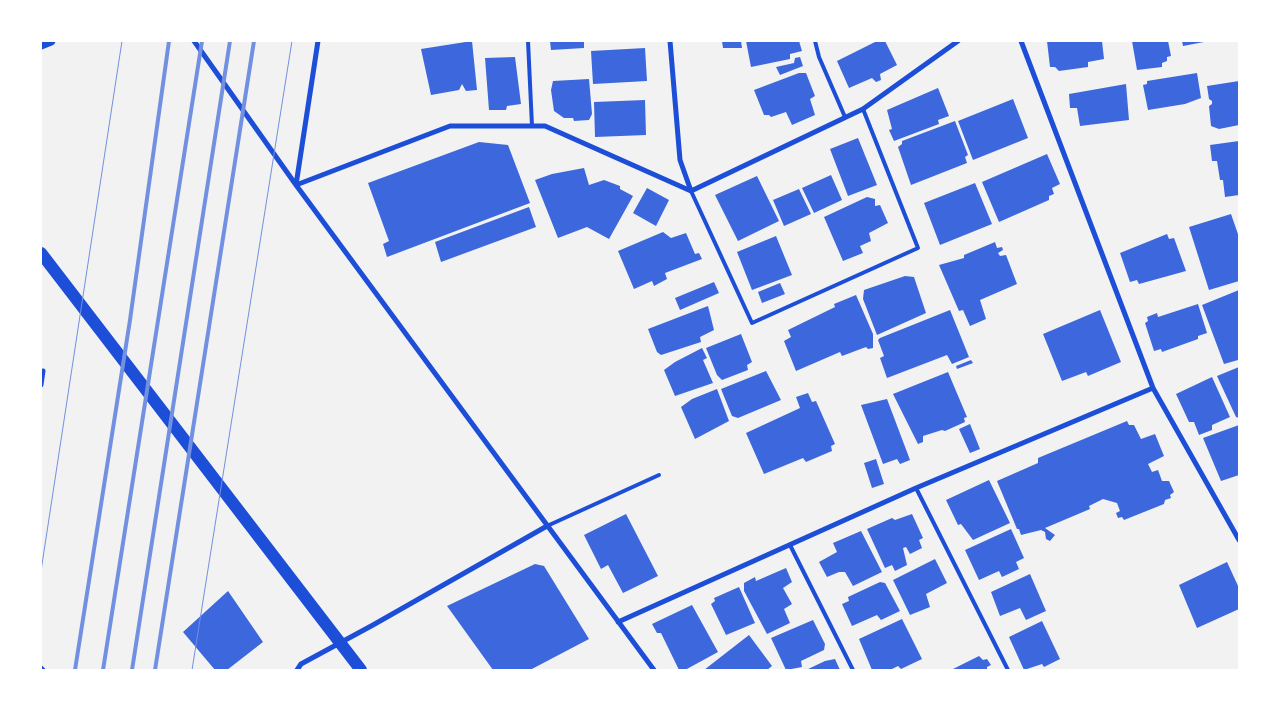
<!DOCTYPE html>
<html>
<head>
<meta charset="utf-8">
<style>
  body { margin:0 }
  #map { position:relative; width:1280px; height:711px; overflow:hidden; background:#f2f2f2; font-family:Quicksand,sans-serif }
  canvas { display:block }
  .frame { position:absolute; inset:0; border:42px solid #fff; pointer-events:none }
</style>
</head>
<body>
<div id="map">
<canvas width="1280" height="711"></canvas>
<div class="frame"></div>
</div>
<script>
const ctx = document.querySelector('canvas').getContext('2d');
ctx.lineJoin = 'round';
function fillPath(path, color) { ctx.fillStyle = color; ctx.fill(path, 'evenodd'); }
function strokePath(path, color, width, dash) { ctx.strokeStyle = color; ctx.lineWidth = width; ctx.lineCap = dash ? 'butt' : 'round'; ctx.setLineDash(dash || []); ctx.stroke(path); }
fillPath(new Path2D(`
  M472,41L477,90L466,91L462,84L459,90L431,95L421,49Z
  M550,41H584V48L551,50Z
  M722,41H741L742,48H723Z
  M746,41H799L802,51L790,54V59L751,67Z
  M877,41H885L897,65L880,74L881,80L876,82L872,78L849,88L837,61Z
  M1047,41H1102L1104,59L1088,62V67L1059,71L1055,67H1050Z
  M1132,41H1168L1171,56L1167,57V61L1162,63V67L1137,70Z
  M1182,41H1204V42L1183,46Z
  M645,48L647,81L593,84L591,51Z
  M515,57L521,104L507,106L506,110H489L485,58Z
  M800,57L803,66L780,75L776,67L794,63L795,58Z
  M799,73H806L815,96L810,99L815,115L792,125L786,112L771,117L769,115H764L754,90Z
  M1197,73L1201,98L1185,104L1148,110L1143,85L1147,84V81Z
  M589,79L592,114L589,120L574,121L573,118H564L554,111L551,90L553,81Z
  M1239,81V125L1219,129L1211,126L1209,106L1212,104V101L1209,99L1207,86Z
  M1126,84L1129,120L1080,126L1077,108H1070L1069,94Z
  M938,88L949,116L938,120L939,124L894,141L889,130L892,129L887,110Z
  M1013,99L1028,138L973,160L958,121Z
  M645,100L646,135L595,137L594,102Z
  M955,121L968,155L965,157L967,163L911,185L898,147L902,144V141Z
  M858,138L877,185L848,196L830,149Z
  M1239,141V195L1225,197L1223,180H1220L1217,161H1212L1210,145Z
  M479,142L508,145L530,203L387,257L383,244L389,241L368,183Z
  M1047,154L1060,184L1052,188L1054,194L1049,196V200L999,222L982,182Z
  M584,168L589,185L604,180L620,186V189L633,196L609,239L587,227L558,238L535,180L552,174Z
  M831,175L842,200L814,213L802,188Z
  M757,176L779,221L738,241L715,195Z
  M975,183L992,224L940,245L924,203Z
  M647,188L669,200L656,226L633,213Z
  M799,189L811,214L784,226L773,200Z
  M867,197L875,199V206L880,205L888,223L869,233L871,241L860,246L863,253L843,261L824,217Z
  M529,207L536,227L441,262L435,242Z
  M1231,214L1239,237V281L1209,290L1189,227Z
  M663,232L671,238L686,233L695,254L699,253L702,259L665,273L667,279L654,286L652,281L634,289L618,251Z
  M1167,234L1169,239L1174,238L1186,271L1139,284L1137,280L1130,282L1120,253Z
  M776,236L792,275L752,290L737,252Z
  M995,242L997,248L1002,247L1003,250L998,253L1000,256L1006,255L1017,284L980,300L986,319L970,326L963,310L959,311L939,265L964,258V255Z
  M905,276L914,277L926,313L877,335L863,299L864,290Z
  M714,282L719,293L680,310L675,298Z
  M780,283L785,294L762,303L758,292Z
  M1239,290V357L1238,360L1224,364L1202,305Z
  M856,295L873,334V348L868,349L866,347L842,356L840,352L796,371L784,341L791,337L788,330L835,307L834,304Z
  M1198,304L1207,333L1198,336V339L1162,352L1161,349L1154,351L1145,323L1148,321L1147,317L1157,313L1158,317Z
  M708,306L714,330L700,337L701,342L661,355L657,352L648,329Z
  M950,310L969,357L952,364L947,355L887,378L880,358L884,356L878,340L880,338Z
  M1100,310L1121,362L1088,376L1086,372L1062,381L1043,334Z
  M741,334L752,362L747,365L748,370L722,380L717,375L706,348Z
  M702,348L707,358L703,360L713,383L675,396L664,370L675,362Z
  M971,360L973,363L957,369L956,366Z
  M1239,367V418L1236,417L1217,376Z
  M766,371L781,400L738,418L732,416L721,389Z
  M948,372L967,417L964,418L965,422L945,431L942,430L923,436V442L918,444L893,394Z
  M1212,377L1230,417L1212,425V430L1199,435L1194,422H1189L1176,394Z
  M717,389L729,421L695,439L681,407L692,399Z
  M808,393L812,402L816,401L835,444L831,446L832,451L806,462L803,458L764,474L746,433L800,408L796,397Z
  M887,399L910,460L900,464L897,459L883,464L861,405Z
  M1127,421L1129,425H1134L1141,439L1155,434L1164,456L1148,464L1152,472L1158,470L1162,481H1169L1174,492L1170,495L1171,498L1165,500L1164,504L1124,520L1122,517L1118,518L1116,513L1120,511L1117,503L1103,499L1089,506L1090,509L1045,528L1055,535L1050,541L1046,539L1045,532L1041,530L1021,535L1019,529H1017L997,481L1038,463V458Z
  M970,424L980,449L970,453L959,429Z
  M1239,425V475L1221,481L1203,438Z
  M876,459L884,484L872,488L864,463Z
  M989,480L1010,523L973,540L961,524L958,525L946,500Z
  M626,514L658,576L623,593L608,565L601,569L584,535Z
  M912,514L923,538L919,540L922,548L910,554L906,547L903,548L907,565L895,571L892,565L885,568L867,529L892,518L895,520Z
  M1011,529L1024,558L1016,562L1019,569L1002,577L999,571L979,580L965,550Z
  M861,531L882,572L853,586L845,572H839L827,577L819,562L837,552L833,543Z
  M935,559L947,583L926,594L930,607L910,615L893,580Z
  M1227,562L1239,588V609L1197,628L1179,585Z
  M535,564L544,566L589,639L530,670H493L447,606Z
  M786,568L792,582L783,588L792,604L784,609L790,623L767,634L744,591V583L755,577L756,581Z
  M1030,574L1046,611L1026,620L1020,608L1000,616L991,592Z
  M880,582L885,583L900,611L881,620L877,615L852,626L842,604L849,601L848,597Z
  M739,587L755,623L726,635L711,604L715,601L714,598Z
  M228,591L263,642L227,670H215L183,632Z
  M692,605L718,652L685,670H679L661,633H657L652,624Z
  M902,619L922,659L901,669L898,666L890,670H872L859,639Z
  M813,620L825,644L824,650L801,661L802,667L786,670L771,638Z
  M1042,621L1060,659L1044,667L1042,664L1024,670L1009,637Z
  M749,635L772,666L767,670H704Z
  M979,656L983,660L987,659L991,665L987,667V670H951Z
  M835,659L840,670H806L825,661Z`), '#3d67dc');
strokePath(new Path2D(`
  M528,41L532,126
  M815,41L819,57L845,117
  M691,191L752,323L918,248L863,109
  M916,488L1008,670
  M547,526L659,475
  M790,545L853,670`), '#1d4ed8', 4);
strokePath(new Path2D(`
  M194,41L296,185L654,670
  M318,41L296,185L450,126H545L691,191L863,109L958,41
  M670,41L680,160L691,191
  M1021,41L1153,388
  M41,385L43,371
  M618,622L916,488L1153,388L1239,540
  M41,668L43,670
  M297,670L301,664L373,625L547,526`), '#1d4ed8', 5);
strokePath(new Path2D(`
  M41,45L51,41`), '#1d4ed8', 9);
strokePath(new Path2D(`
  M41,253L361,670`), '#1d4ed8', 12);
strokePath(new Path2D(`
  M41,571L122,41
  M192,670L292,41`), '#7290e2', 1);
strokePath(new Path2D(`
  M75,670L130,320L169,41
  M103,670L202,41
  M132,670L230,41
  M155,670L254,41`), '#7290e2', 4);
</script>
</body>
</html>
